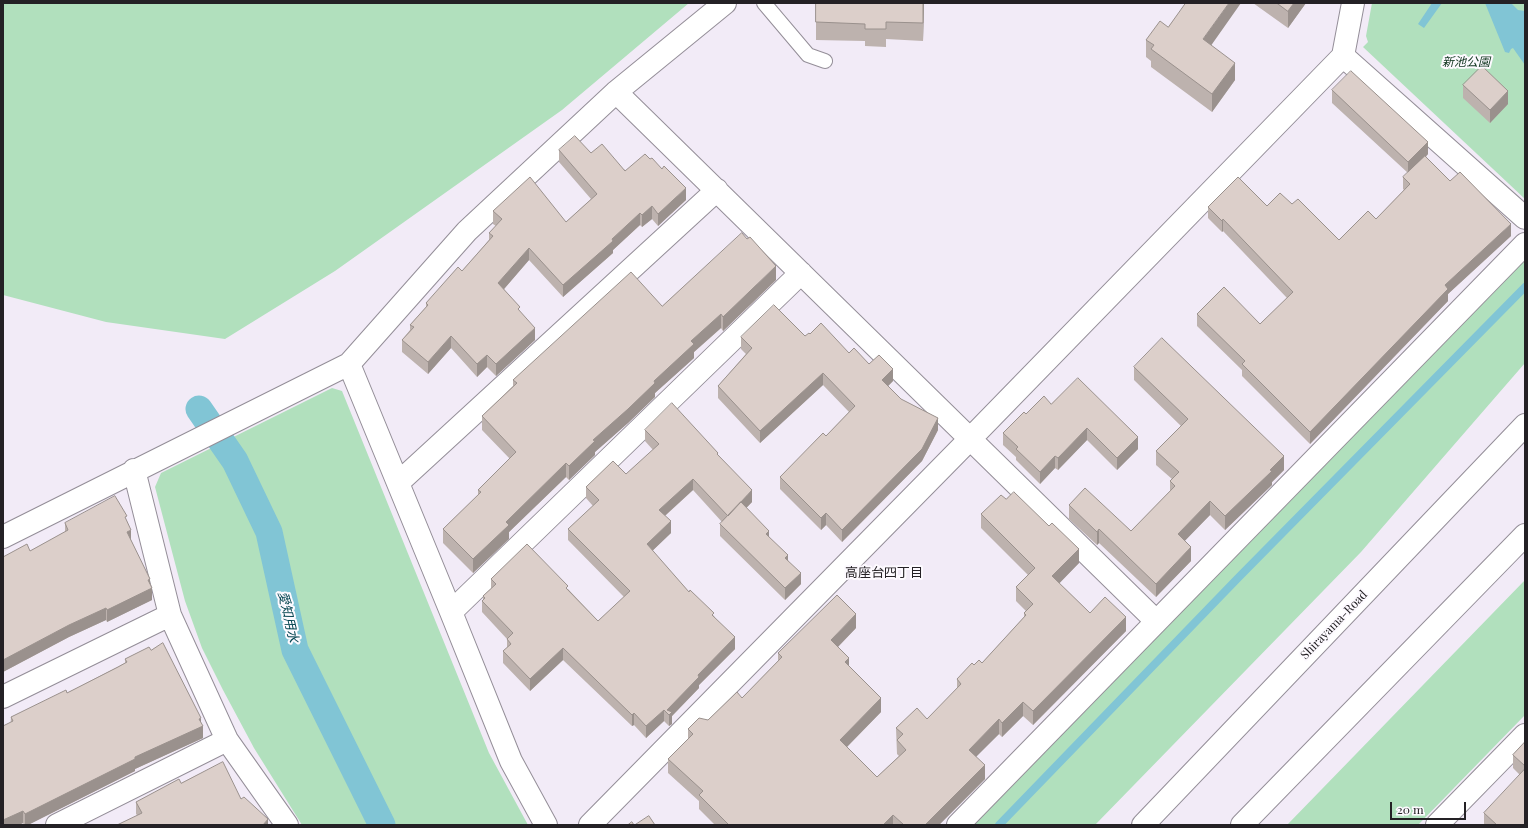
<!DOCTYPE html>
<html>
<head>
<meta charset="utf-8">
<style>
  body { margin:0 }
  #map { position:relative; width:1528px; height:828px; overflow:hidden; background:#f2ebf7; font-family:"Playfair Display",serif }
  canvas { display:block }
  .frame { position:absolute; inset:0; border:4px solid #242125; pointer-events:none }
  .scale { position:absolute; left:1390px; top:802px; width:76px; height:18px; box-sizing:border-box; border:2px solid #242125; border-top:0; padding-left:5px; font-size:12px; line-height:14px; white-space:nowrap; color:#242125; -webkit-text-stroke:3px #fdfaff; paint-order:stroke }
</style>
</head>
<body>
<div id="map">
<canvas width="1528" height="828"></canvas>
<div class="frame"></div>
<div class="scale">20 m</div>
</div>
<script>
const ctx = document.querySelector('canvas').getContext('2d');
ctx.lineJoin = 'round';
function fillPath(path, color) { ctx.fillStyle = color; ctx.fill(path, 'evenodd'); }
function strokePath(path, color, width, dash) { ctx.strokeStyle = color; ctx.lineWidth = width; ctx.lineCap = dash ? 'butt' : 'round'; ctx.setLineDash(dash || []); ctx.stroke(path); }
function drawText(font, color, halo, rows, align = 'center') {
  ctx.font = font + ' "Playfair Display","Noto Sans JP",serif'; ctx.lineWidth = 4; ctx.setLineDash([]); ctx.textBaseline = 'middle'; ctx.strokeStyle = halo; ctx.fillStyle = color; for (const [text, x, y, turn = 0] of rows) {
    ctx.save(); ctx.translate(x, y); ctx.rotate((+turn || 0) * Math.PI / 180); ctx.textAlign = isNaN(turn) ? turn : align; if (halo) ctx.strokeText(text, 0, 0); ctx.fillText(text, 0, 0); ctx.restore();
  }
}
fillPath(new Path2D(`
  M3,3H689L562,110L335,271L225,339L106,322L3,295Z
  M1372,3H1525V199L1363,47L1368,42L1366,36Z
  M1525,258V363L1361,552L1095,825H973Z
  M332,388L342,391L489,753L528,825H302L254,748L223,690L202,648L185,601L155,487L161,473Z
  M1525,580V715L1418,825H1287Z`), '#b1e0bd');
fillPath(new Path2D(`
  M1432,3H1442L1424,28L1418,24Z
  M1485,3H1511L1518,10L1525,11V65L1513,48L1511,49L1509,53L1505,52Z`), '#81c5d5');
strokePath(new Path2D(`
  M999,825L1237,579L1525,287`), '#81c5d5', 8);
strokePath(new Path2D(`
  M199,409L235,461L269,532L295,650L382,825`), '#81c5d5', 27);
const service = new Path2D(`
  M764,3L808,55L825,61`);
const minor = new Path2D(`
  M1343,56L1525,218
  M616,92L1156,621
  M349,364L451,612L511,761L546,825
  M134,470L170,615L227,740L287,825
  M398,483L717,190
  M3,537L349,364L467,231L616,92L725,3
  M451,612L801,273
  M3,697L170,615
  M57,825L227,740
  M590,825L970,439L1343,56L1353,3
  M958,825L1525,244
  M1437,825L1525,735`);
const tertiary = new Path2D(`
  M1143,825L1525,425
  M1242,825L1525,535`);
strokePath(service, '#948e98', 16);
strokePath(minor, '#948e98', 24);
strokePath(tertiary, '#948e98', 24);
strokePath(service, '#fff', 14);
strokePath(minor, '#fff', 22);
strokePath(tertiary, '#fff', 22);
fillPath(new Path2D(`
  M924,3L923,41L886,39V47L865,46V41L816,40V22Z
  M1253,3H1306L1288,28Z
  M1168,27L1211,45L1235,80L1212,112L1151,67V61L1146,57V40Z
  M1463,85L1508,104L1490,123L1463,98Z
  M1332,90L1428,154L1426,157L1450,181L1511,236L1448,294V301L1310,444L1242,376V370L1197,326V314L1260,324L1287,298L1223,231L1222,232L1208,218V207L1267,206L1292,204L1339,240L1376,219L1404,190L1403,189V177L1408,173L1332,103Z
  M559,150L591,153L686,200L658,226L652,219L642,227L640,225L613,250V253L563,297L529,260L504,289L520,312L535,340L496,376L487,367L477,377L451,348L428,374L402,352V340L410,330V325L426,307V303L462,271L489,240V233L496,226L493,224V211L566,222L591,199L559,162Z
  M776,280L723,331L721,328L694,352V358L655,393V397L628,423L595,452V455L569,480L566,477L509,532V539L473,573L443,543V529L478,495V490L510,459L482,430V416L513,386V380L662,306Z
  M810,334L849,353L869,364L893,381L888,386L901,399L938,430L922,461L842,542L826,525L821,530L780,489V477L826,436L849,412L823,385L760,443L718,398V386L746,354L741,349V337L805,336Z
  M1134,367L1284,470L1272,482V485L1225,530L1210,515L1184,541L1191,561L1156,597L1099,543L1097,545L1069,519V505L1131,531L1170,491V481L1172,479L1156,465V451L1181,426L1134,380Z
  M1051,404L1138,449L1117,470L1087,440L1058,470L1055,468L1040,484L1016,460V457L1003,445V433L1026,414Z
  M645,430L718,455L752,502L746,508L788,560L801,584L785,600L720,536V524L722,522L693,490L665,516L671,533L652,551L689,592L714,616L735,649L699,685V688L672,716V724L669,726L664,721L646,738L634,725L632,726L563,660L530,691L503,663V651L507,648V639L482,612V601L483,600V596L491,589V579L568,589L598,621L624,597L568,540V529L593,506L586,498V487L626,474L653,450L645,441Z
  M981,514L1079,563L1059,583L1090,613L1126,631L1033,725L1023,716L1002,737L999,734L976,756L985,779L939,825H715L699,809V801L668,773V759L688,739V729L708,720L742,698L778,661V653L856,628L838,647L849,666L881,712L847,747L877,777L899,756L897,754L896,728L927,719L957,689V679L974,665L982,663L1024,617V613L1026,611L1016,601V587L1028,575L981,528Z
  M127,521L131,540L150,584L152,600L107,622L106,620L69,637L3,672V557L30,551L65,532V523Z
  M151,650L201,723L203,738L135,769V771L28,825H24L23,823L19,825H3L11,717L67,693L125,663V659Z
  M1525,742V825H1484V813L1520,775L1513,768V755Z
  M181,783L241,799L268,825L137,815L136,814V802Z`), '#bdb2ae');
fillPath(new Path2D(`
  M923,3H924L923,41Z
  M1229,3H1241L1203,57V39Z
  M1294,3H1306L1288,28V11Z
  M1235,63V80L1212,112V94Z
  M1508,91V104L1490,123V110Z
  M1428,142V154L1408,174V162Z
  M686,188V200L658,226V214Z
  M652,206V219L642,227V215Z
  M640,213V225L613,250V253L563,297V285Z
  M1223,219V231L1222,232V221Z
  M1511,224V236L1448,294V301L1310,444V432L1445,285Z
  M529,248V260L498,296V283Z
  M776,266V280L723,331V317Z
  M721,314V328L694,352V358L655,393V397L628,423L595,452V455L569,480V466L593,440L654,381L691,341Z
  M535,328V340L496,376V364Z
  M451,336V348L428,374V362Z
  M487,355V367L477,377V364Z
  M893,369V381L882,392V380Z
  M823,373V385L760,443V431Z
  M938,418V430L922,461L842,542V530Z
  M1087,428V440L1058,470V458Z
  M1138,437V449L1117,470V458Z
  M1055,456V468L1040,484V472Z
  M1284,456V470L1272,482V485L1225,530V516Z
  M566,463V477L509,532V539L473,573V559L506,522Z
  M693,479V490L659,521V510Z
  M752,490V502L728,527V516Z
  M1210,501V515L1178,548V534Z
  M826,513V525L821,530V518Z
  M671,521V533L647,556V544Z
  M1099,529V543L1097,545V532Z
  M131,530V542L127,532Z
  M769,531V543L766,534Z
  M1191,547V561L1156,597V584Z
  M1079,549V563L1052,591V576Z
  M788,555V567L785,558Z
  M801,573V584L785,600V588Z
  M150,579V589L152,588V600L107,622V610Z
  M106,608V620L69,637L3,672V660L69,625Z
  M856,614V628L831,654V640Z
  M1126,617V631L1033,725V711Z
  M735,637V649L699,685V688L672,716V724L669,726V715L667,710L698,675Z
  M563,648V660L530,691V679Z
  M849,658V672L845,662Z
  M881,698V712L840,754V740Z
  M1023,702V716L1002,737V723Z
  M664,710V721L646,738V726Z
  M634,713V725L632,726V715Z
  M201,718V726H203V738L135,769V771L28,825H25V814L135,757Z
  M999,719V734L969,764V750Z
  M985,765V779L939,825H925Z
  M23,811V823L19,825H3V820Z
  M893,815V825H883Z
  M268,819V825H263Z`), '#9a918d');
const building = new Path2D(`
  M816,3H923V23L886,22V29H865V24L816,22Z
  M1186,3H1229L1203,39L1235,63L1212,94L1151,49L1154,45L1146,40L1160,21L1168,27Z
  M1277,3H1294L1288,11Z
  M1482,66L1508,91L1490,110L1463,85Z
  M1351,71L1428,142L1408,162L1332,90Z
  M575,136L591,153L602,144L625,171L645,154L650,159L652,158L662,169L664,166L686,188L658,214L652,206L642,215L640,213L612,239L613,241L563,285L529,248L498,283L520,307L518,309L535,328L496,364L487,355L477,364L451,336L428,362L402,340L414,327L410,325L428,305L426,303L458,267L462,271L493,236L489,233L502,219L493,211L530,177L566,222L597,194L559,150Z
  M1425,156L1450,181L1460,172L1511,224L1445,285L1448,289L1310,432L1242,364L1245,361L1197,314L1224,287L1260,324L1293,292L1223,219L1222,221L1208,207L1238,177L1267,206L1280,193L1292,204L1298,199L1339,240L1368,211L1376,219L1410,184L1403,177Z
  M742,233L747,239L750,237L776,266L723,317L721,314L691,341L694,344L654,381L655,383L628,409L593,440L595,441L569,466L566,463L506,522L509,525L473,559L443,529L481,492L478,490L516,452L482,416L517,383L513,380L631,272L662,306Z
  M774,305L805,336L809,333L810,334L821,323L849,353L854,348L869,364L879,355L893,369L882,380L901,399L938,418L922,449L842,530L826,513L821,518L780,477L823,433L826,436L855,406L823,373L760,431L718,386L752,348L741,337Z
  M1162,338L1284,456L1270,470L1272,471L1225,516L1210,501L1178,534L1191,547L1156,584L1099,529L1097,532L1069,505L1085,488L1131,531L1175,486L1170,481L1179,472L1156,451L1188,419L1134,367Z
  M1078,378L1138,437L1117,458L1087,428L1058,458L1055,456L1040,472L1016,449L1018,447L1003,433L1024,412L1026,414L1044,396L1051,404Z
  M672,403L718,453L717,454L752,490L728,516L693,479L659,510L671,521L647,544L689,592L690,590L714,613L712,615L735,637L698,675L699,677L667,710L672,712L669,715L664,710L646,726L634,713L632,715L563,648L530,679L503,651L511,644L507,639L513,633L482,601L485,598L483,596L496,584L491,579L527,544L568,586L566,588L598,621L630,591L568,529L599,500L586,487L613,461L626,474L659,444L645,430Z
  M1014,492L1049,526L1052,523L1079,549L1052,576L1090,613L1105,597L1126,617L1033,711L1023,702L1002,723L999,719L969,750L985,765L925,825H904L893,815L883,825H729L699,795L703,791L668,759L693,734L688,729L699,718L708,720L737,692L742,698L782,657L778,653L837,595L856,614L831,640L849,658L845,662L881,698L840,740L877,777L906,750L897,740L903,734L896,728L917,708L927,719L961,684L957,679L972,663L974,665L979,660L982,663L1026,615L1024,613L1033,604L1016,587L1035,568L981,514L1001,495L1006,499Z
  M115,496L127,516L125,517L131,530L127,532L150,579L148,580L152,588L107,610L106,608L69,625L3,660V557L27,544L30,551L68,530L65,523Z
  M741,502L769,531L766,534L788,555L785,558L801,573L785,588L720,524Z
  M163,643L201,718L199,719L203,726L135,757V759L25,814L23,811L3,820V726L13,721L11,717L66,690L67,693L118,667L127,662L125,659L149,647L151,650Z
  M1525,742V766L1513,755Z
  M223,762L241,799L244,797L268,819L263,825H117L142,813L136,802L179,779L181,783Z
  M1525,769V825H1497L1484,813Z
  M649,816L655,825H635Z
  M632,822L634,825H628Z`);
fillPath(building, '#dccfca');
strokePath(building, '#9a918d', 1);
drawText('italic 12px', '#0d331c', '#fdfaff', [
  ["新池公園",1466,62]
]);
drawText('12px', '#242125', '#fdfaff', [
  ["Shirayama-Road",1334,625,-46]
]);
drawText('13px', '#242125', '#fdfaff', [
  ["高座台四丁目",884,573]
]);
drawText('italic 13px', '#02434f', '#fdfaff', [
  ["愛知用水",288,617,77]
]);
</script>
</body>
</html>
